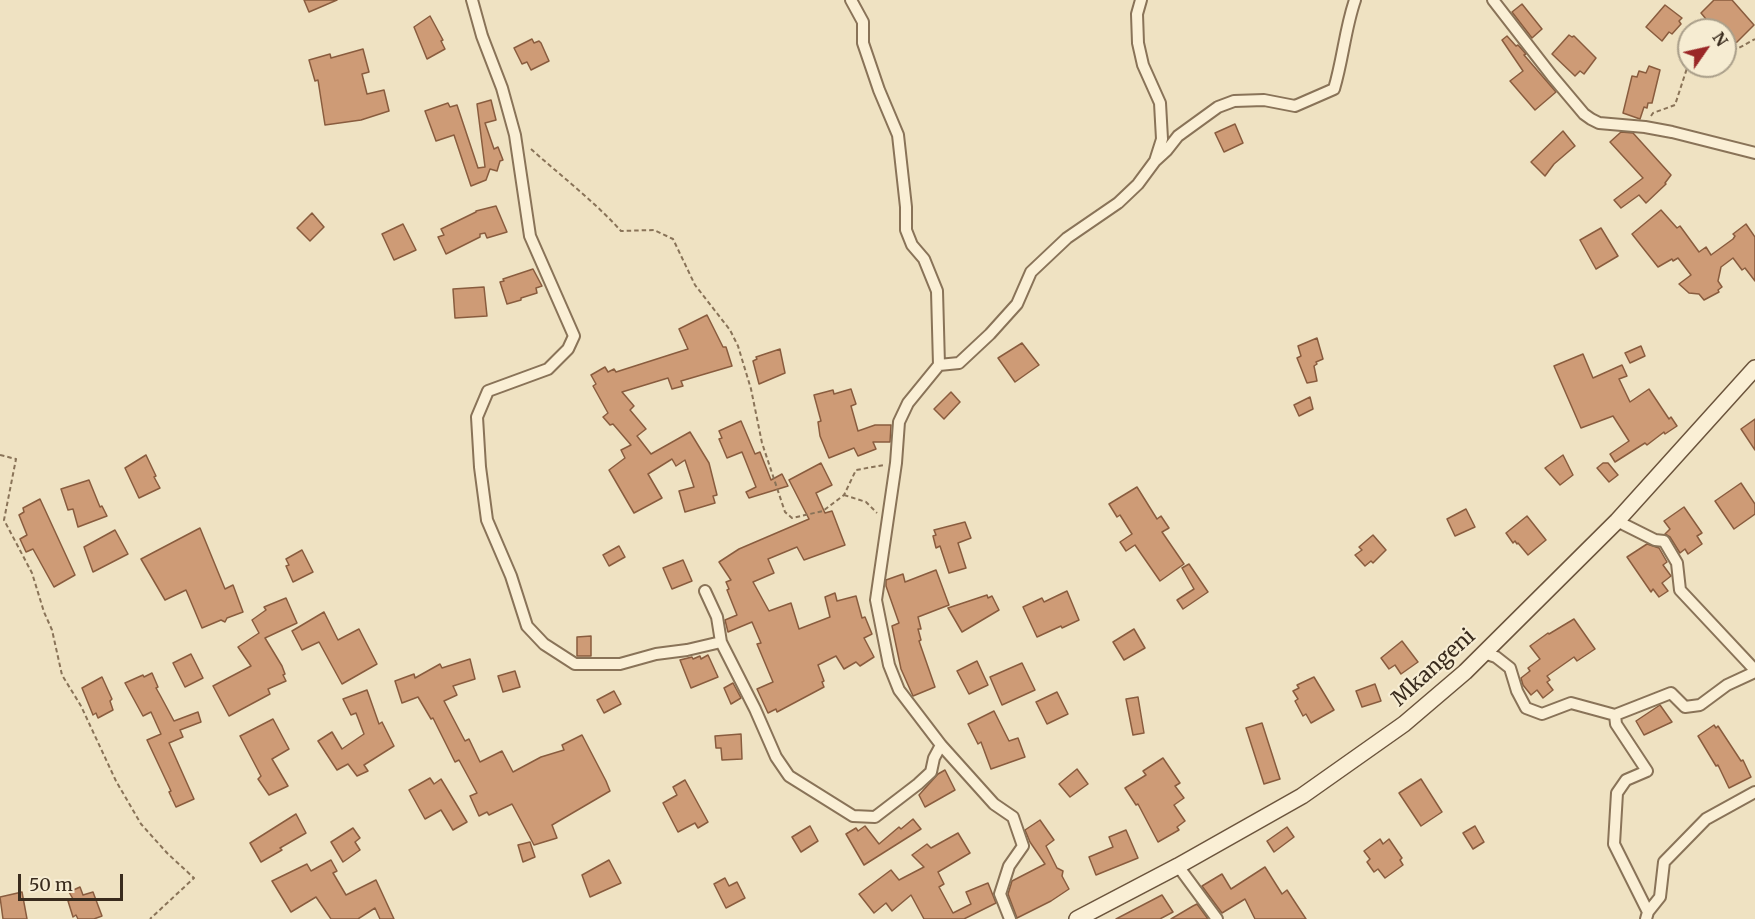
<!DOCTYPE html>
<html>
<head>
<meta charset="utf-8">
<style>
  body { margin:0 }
  #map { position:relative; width:1755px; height:919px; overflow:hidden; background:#efe2c2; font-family:Merriweather,serif }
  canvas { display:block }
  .north { position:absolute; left:1677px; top:18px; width:60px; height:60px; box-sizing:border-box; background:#f6ecd2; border:2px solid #aa9f8a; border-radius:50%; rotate:56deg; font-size:16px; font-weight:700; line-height:24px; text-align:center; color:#392b1d }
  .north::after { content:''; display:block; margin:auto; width:21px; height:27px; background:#9a2727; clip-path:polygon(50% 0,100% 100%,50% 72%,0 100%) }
  .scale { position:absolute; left:18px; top:874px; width:105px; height:27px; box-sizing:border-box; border:3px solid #392b1d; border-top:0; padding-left:8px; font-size:18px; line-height:21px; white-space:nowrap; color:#392b1d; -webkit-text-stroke:4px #f6ecd2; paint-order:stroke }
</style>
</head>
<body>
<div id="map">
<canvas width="1755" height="919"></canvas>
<div class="north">N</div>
<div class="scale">50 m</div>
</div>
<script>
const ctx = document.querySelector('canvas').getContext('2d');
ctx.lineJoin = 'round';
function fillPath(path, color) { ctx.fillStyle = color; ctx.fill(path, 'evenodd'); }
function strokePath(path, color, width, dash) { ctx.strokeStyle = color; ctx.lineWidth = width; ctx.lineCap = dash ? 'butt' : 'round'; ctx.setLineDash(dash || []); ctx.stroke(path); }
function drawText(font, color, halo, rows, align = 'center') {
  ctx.font = font + ' Merriweather,serif'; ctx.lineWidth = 4.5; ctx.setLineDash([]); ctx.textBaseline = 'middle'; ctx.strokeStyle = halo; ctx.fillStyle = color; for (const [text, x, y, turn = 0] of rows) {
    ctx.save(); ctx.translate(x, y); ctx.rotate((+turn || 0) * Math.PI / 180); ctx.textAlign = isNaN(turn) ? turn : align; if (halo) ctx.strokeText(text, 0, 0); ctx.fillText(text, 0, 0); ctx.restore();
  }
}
const building = new Path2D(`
  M304,0H337L309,12Z
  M1714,0H1732L1754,25L1737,42L1731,44L1727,40L1725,30L1716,21L1711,25L1701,13Z
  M1522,4L1542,29L1532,38L1512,12Z
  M1665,5L1682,18L1679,21L1681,24L1672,34L1669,32L1662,41L1646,27Z
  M430,16L443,40L441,41L445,49L427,59L414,27Z
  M1569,35L1572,37L1574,36L1596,58L1584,74L1580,71L1575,76L1552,54Z
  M1507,36L1516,46L1518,45L1526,54L1524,55L1556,92L1535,110L1510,81L1523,71L1502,40Z
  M532,39L534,43L539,41L541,43L549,61L531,70L527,62L522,64L514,48Z
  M363,49L369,72L362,74L367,94L384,90L389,111L361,120L325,125L318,80L315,81L309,60L330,54L331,58Z
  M1649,66L1660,70L1652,103H1648L1647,108L1644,107L1640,119L1623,113L1632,76L1637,77L1639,71L1646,73Z
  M491,100L496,120L485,123L494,149L498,147L503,160L500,161L497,171L490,169L486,180L471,186L454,135L436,141L425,111L448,103L450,107L457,105L478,168L485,167L477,104Z
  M1235,124L1243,143L1224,152L1215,133Z
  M1563,131L1575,146L1554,164L1545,176L1531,162Z
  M1621,132L1633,133L1671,175L1665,183L1666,184L1646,203L1639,195L1621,208L1614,200L1643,178L1610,142Z
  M496,206L507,232L487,238L485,233L480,234V237L446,254L438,237L444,235L441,229L476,212V211Z
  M1661,210L1677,228L1680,226L1699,252L1706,247L1711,255L1733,239L1735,236L1733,234L1746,224L1755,237V281L1745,268L1742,270L1733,258L1721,267L1718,281L1722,287L1718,290L1719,292L1704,300L1699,294L1689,293L1679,284L1691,275L1678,258L1673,261L1672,259L1658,267L1632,234Z
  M312,213L324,227L310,241L297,228Z
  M403,224L416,250L394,260L382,234Z
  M1601,228L1618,256L1596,269L1580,240Z
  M533,269L542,286L536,288L537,293L521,298V300L507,304L500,282L504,281L503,279Z
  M484,287L487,316L455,318L453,289Z
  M707,315L723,347H726L732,366L681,381L683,386L672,389L668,378L622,392L634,406L630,410L646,429L637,436L651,454L690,432L709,463L717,495L713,496L715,503L685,512L679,491L694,487L685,460L676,466L672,459L648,474L662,498L634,513L609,470L625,458L621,450L631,445L613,424L610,425L603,417L608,413L593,386L596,384L591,375L605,367L608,372L614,369L616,372L688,349L679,329Z
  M1317,338L1323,359L1316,362L1317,364L1314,366L1317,381L1307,383L1297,358L1301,356L1298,346Z
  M1022,343L1039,365L1015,382L998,358Z
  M1641,346L1645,356L1630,363L1625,353Z
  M780,349L785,373L759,384L753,361L757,359L756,357Z
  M1583,354L1593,378L1622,365L1627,376L1619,379L1630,402L1649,389L1669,419L1671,417L1677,426L1665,434L1664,432L1647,445L1645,443L1615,462L1610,454L1629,441L1613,416L1581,428L1554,366Z
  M851,389L856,404L851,406L858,431L875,425H891L890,442H873L876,449L858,456L854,448L829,458L820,436L818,422L821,421L814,395L833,390L834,394Z
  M951,392L960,402L944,419L934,409Z
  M1310,397L1313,409L1299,416L1294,405Z
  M1755,419V450L1741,429Z
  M741,421L755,454L760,452L771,480L782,474L788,486L749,498L746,492L756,487L742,452L727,458L719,439L722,438L719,431Z
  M146,455L156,476L154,477L160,488L139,498L125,468Z
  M1563,455L1573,475L1560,485L1545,468Z
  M821,463L832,485L816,493L825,513L832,511L845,545L804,560L797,547L768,559L774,573L753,582L769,611L791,603L799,629L830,617L825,597L835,593L837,601L856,596L862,618L865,617L872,634L864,638L874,657L860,666L856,662L844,669L836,656L818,665L824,681L822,682L824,687L777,712L776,709L768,713L757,689L773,682L757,644L761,643L752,622L728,632L725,620L737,615L727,590L729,589L726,582L731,580L719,562L739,549L809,519L789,480Z
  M1603,463H1608L1618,475L1609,482L1597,468Z
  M89,480L100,507L102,506L107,516L78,527L73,509L68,510L61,489Z
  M1741,483L1755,504V514L1734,529L1715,501Z
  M1137,487L1157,519L1161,516L1169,528L1162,532L1184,564L1160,581L1135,545L1126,551L1120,542L1132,534L1120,515L1117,517L1109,504Z
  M40,499L75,575L54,587L33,549L26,552L20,539L27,535L19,515L24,512L23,508Z
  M1684,507L1702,533L1697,536L1702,544L1688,554L1685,549L1680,553L1670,537L1665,534L1670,529L1664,521Z
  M1466,509L1475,527L1455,536L1447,519Z
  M1527,516L1546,540L1528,555L1518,543L1517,544L1515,541L1513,543L1506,533Z
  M965,522L971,538L958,543L966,568L949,573L940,546L936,548L933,536L936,535L934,530Z
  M200,528L225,589L233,585L243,612L227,618L225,622L221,620L202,628L186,590L165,600L141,559Z
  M115,530L128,554L93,572L84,547Z
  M1373,535L1386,550L1373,563L1371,561L1365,566L1355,555L1362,550L1359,547Z
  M1647,544L1659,548L1667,562L1663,565L1671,576L1662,583L1668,591L1659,597L1653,589L1651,592L1627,557Z
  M619,546L625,557L609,566L603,555Z
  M302,550L313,572L293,582L286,566L289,565L286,559Z
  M683,560L692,581L672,589L663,568Z
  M1189,564L1208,592L1183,609L1177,600L1194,589L1182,568Z
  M936,570L949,605L918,617L921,629H918L921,640L919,641L935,687L913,696L901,669L892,626L899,623L886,586V580L903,574L905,582Z
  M1067,591L1079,620L1062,628L1061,626L1037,637L1023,607L1042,598L1044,602Z
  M987,595L988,598L992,596L999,610L962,632L948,608Z
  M286,598L297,623L265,638L282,666L285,674L283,675L286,681L268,689L270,694L229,716L213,686L251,666L238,647L259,633L252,620L266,610L264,607Z
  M324,612L338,640L359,629L377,664L342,684L319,642L302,650L292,631Z
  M1574,619L1595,649L1577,661L1574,657L1547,676L1550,680L1547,682L1553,690L1543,698L1537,690L1531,695L1523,685L1521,678L1530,671L1528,668L1540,659L1530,646L1548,633L1549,634Z
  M1134,629L1145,648L1124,660L1113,642Z
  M591,636V656H577V637Z
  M1402,641L1418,662L1401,674L1395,665L1389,669L1381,658Z
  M191,654L203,678L185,687L173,663Z
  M708,655L718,677L691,688L680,660L692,657L693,659L700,656L701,659Z
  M470,659L475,679L453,686L457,695L444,701L465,741L469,739L480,762L502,751L513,772L541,757L564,750L562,745L582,735L606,781L610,791L552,825L557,838L534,845L512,804L489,815L487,812L479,816L470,796L477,793L459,760L455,762L433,718L431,719L418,697L402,703L395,681L414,674L415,678L440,664L442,668Z
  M977,661L988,685L969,694L957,671Z
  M1022,663L1035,690L1002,705L990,677Z
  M515,671L520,687L503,692L498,676Z
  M152,673L158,687L156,688L160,695L174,721L198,712L201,722L180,730L183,737L169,743L194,799L176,807L169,792L171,791L147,740L161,734L151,712L143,716L125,683L143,675L144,677Z
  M102,677L112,699L110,701L113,710L98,718L96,713L93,715L82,688Z
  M1314,677L1334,710L1311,723L1306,714L1303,716L1295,701L1298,699L1293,691L1299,688L1297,685Z
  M733,683L741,698L731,704L724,688Z
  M1375,684L1381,701L1362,707L1356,691Z
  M367,690L379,724L382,722L394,746L364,765L368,771L357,776L348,764L337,770L318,741L332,732L342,749L364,734L356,713L351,715L343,699Z
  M614,691L621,704L604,713L597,700Z
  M1057,692L1068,714L1047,724L1036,702Z
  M1138,697L1144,733L1133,735L1126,699Z
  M1660,705L1672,722L1644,735L1636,721Z
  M994,711L1009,741L1018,738L1025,757L991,769L981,742L978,744L968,724Z
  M273,719L289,749L272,759L288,786L269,795L258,779L261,776L240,736Z
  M1262,723L1280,779L1264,784L1246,728Z
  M1714,725L1716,728L1718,726L1741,761L1743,760L1751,777L1729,788L1718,765L1716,766L1698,736Z
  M741,734L742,759L722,760L721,748H716L715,736Z
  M1163,758L1180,783L1175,786L1184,798L1174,805L1185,821L1177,827L1179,830L1158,842L1138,804L1136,805L1125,788L1146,775L1143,771Z
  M1077,769L1088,784L1070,797L1059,784Z
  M945,770L955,790L925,807L919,795L938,774Z
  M430,778L434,784L441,779L467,822L453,830L441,810L425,819L409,790Z
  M1421,779L1442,812L1421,826L1399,793Z
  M685,780L708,822L698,828L695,823L678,832L663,803L677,795L673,787Z
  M296,814L306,833L280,848L282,850L261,862L250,843Z
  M913,819L921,829L864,865L846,834L856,828L858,831L865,826L879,844L899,827L901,829Z
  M1040,820L1054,840L1046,846L1057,868L1063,871L1062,876L1069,889L1051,901L1017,918L1008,894L1012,881L1045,864L1030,842L1025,830Z
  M810,826L818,841L801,852L792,837Z
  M1475,826L1484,842L1473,849L1463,833Z
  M1287,827L1294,837L1274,852L1267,841Z
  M353,828L360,838L355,842L360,850L343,862L331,842Z
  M1126,830L1138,858L1096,875L1089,857L1113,847L1109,837Z
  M958,833L970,853L938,872L944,884L939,887L953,913L971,904L966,892L988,883L996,903L964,919H924L911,895L892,911L886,903L874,913L859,894L891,870L899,880L924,867L912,855L927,844L931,848Z
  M1380,839L1383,844L1389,839L1402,858L1400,860L1403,865L1385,878L1378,869L1374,872L1367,862L1370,859L1364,851Z
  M530,842L535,857L523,862L518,845Z
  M331,860L337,871L333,873L346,895L376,880L394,919H380L375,908L358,919H331L316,897L291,912L272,881L307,864L311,871Z
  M609,860L621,883L590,897L582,875Z
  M1265,867L1282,894L1287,890L1306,919H1255L1245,899L1222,913L1202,886L1222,874L1231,889Z
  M725,878L729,886L737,882L745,898L726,908L714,884Z
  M80,887L83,895L93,892L102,916L94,919H78L76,915L73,917L68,901L73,899L69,892Z
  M22,892L27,919H3L0,897Z
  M1162,895L1173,912L1160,919H1116Z
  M1197,904L1208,919H1171L1193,906Z`);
fillPath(building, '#ce9b76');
strokePath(building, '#895c3e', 1.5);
const street = new Path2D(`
  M472,0L482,36L502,88L515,135L530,236L574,336L568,349L548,369L488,391L477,417L480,467L487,520L511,576L527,626L544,644L575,664H620L656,654L687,650L721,642
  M851,0L863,22V43L879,90L898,135L906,207V230L912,245L924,259L937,291L939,365L908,403L899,422L896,463L876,600L889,665L899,690L941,745L994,804L1013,817L1023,846L1009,866L1000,894L1010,919
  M1493,0L1552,76L1584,114L1591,119L1599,123L1645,127L1672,132L1755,153
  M1155,161L1167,150L1178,136L1218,107L1234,101L1264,100L1295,106L1334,89C1343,59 1345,29 1355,0
  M939,365L959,363L990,334L1017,304L1031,272L1067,238L1118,203L1138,184L1155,161L1162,139L1160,103L1143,65L1138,43L1137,14L1141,0
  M1617,521L1655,540L1664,541L1677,563L1680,590L1755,670
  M705,591L717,617L721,642L755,709L776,757L789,776L853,816L875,817L918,784L931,772L934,758L941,745
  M1484,653L1496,657L1510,668L1517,691L1526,708L1542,714L1571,703L1615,715L1671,693L1685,707L1700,705L1727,685L1755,672
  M1615,715L1616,724L1647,771L1626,780L1617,793L1614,844L1648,912
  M1178,866L1217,919
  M1646,919L1648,912L1660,897L1664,862L1706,819L1755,792`);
const secondary = new Path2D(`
  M1077,919L1178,866L1302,796L1404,724L1465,672L1617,521L1755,368`);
strokePath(street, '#897358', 14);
strokePath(secondary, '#6b543c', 18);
strokePath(new Path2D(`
  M1725,46L1737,49L1755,39
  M1651,116L1653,113L1675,105L1689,62
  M531,149C561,176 594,201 621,231L654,230L673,239L695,285L730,330L738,346L751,389L762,443L785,512L792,518L823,511L844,495L856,470L884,465
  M0,455L16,459L4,520L32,573L44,612L52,630L62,675L81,706L116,781L141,824L168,854L194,878L150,919
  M844,495L866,502L877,513`), '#897358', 2, [4.5, 3]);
strokePath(street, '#faefd5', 10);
strokePath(secondary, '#faefd5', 15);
drawText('21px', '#392b1d', '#f6ecd2', [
  ["Mkangeni",1434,668,-42]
]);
</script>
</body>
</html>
